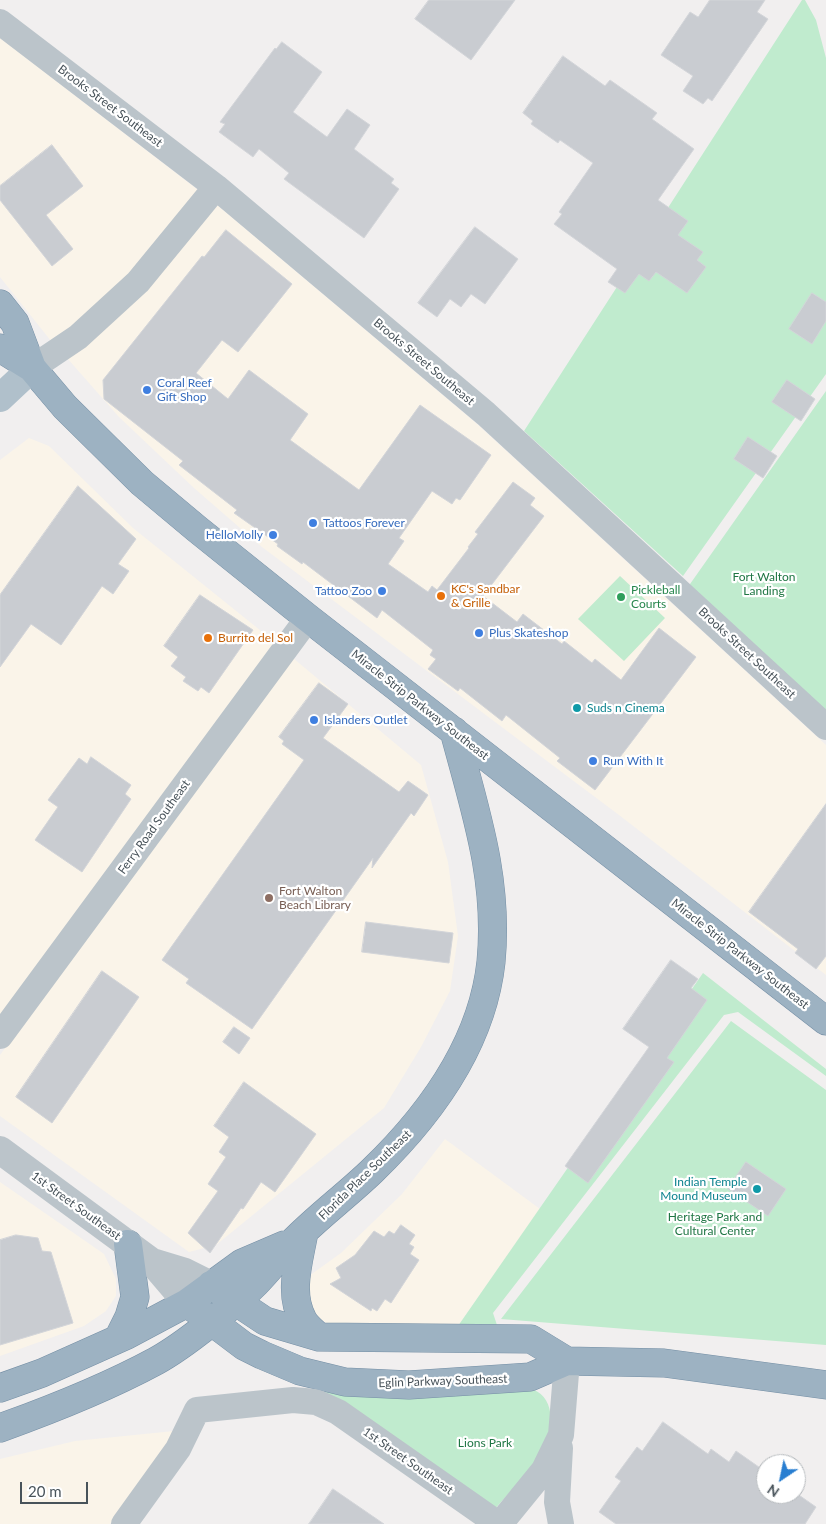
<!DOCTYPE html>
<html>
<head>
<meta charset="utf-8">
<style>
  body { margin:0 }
  #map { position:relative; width:826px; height:1524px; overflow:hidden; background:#f1efef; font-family:Lato,sans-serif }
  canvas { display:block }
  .north { position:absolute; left:756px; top:1454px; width:50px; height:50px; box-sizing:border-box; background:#fff; border:1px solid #b6babd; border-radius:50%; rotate:214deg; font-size:14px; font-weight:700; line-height:20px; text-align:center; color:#48535a }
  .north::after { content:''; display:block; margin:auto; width:18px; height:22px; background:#287ed1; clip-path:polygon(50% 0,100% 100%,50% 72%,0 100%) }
  .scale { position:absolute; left:20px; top:1482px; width:68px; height:22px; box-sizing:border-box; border:2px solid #48535a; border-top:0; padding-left:6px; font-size:15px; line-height:18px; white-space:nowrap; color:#48535a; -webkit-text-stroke:4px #fff; paint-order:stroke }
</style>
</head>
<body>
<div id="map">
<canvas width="826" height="1524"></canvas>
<div class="north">N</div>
<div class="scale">20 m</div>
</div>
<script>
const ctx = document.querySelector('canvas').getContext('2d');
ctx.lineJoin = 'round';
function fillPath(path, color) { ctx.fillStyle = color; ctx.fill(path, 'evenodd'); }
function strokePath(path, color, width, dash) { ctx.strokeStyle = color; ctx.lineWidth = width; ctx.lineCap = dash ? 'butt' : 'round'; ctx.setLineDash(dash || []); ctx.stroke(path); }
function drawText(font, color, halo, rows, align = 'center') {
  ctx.font = font + ' Lato,sans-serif'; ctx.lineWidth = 4.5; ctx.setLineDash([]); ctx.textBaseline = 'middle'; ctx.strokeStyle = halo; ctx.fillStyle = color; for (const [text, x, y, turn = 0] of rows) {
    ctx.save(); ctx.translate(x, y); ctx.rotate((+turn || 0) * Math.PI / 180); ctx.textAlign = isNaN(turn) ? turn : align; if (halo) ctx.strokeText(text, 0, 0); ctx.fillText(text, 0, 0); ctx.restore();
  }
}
fillPath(new Path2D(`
  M0,38L198,190L130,273L71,327L51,341L0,277Z
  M216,204L477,424L826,745V975L619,815L262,547L194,488L119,417L67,358Z
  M29,438L49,446L133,528L276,643L0,1017V460Z
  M293,658L421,765L448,862L458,936L450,991L421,1047L384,1108L216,1245L189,1252L0,1116V1055Z
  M445,1139L540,1209L458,1326H331L314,1315L306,1300L309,1276L341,1253L402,1194Z
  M0,1182L104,1254L116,1279V1296L106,1311L84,1326L0,1356Z
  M174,1431L168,1443L110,1524H0V1459L75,1441Z`), '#faf4e9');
fillPath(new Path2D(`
  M802,0H805L816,20L826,58V374L683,576L524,431Z
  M826,391V727L683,594Z
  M620,576L665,618L624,661L578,619Z
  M703,973L826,1069V1076L738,1012L724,1015L493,1313L497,1325L458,1326Z
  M731,1021L826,1090V1345L501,1319Z
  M325,1388H528C556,1394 554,1427 544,1449C537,1464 507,1495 495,1509L322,1397Z`), '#c0ebce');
const building = new Path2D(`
  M429,0H515L471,60L415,19Z
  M710,0H765L757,12L768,19L712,101L708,98L703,104L683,91L693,76L661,55L690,12L698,17Z
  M282,42L322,72L293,112L327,137L347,109L370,125L354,149L394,179L391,183L399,189L364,238L284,179L289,173L259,149L253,157L219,132L225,124L220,122L275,48L276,49Z
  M563,56L605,86L610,80L657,113L652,119L694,149L658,200L688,221L678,235L703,252L697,260L706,267L687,293L656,272L649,281L639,274L625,293L608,282L617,269L554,224L562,214L559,212L593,163L560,140L558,143L531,124L533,121L523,113Z
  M52,145L83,186L46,215L73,249L52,266L0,200V186Z
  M475,227L518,259L485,304L471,294L461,307L450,299L437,317L418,303Z
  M226,230L292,284L238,352L222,340L196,373L228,399L249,370L308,414L290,440L359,490L420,405L491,455L460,500L456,498L452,504L432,491L399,538L404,541L388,564L428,592L432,586L437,590L469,548L468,547L478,534L475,532L513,482L535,498L530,505L544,516L483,596L517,622L523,614L562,644L564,641L592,663L595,659L621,680L659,628L696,657L595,790L557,761L560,758L506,715L502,721L460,688L458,691L428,669L436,659L430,655L433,650L382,610L377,618L303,562L302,564L277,546L278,544L234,513L237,510L179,465L183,461L104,399L103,380L202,256L204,257Z
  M812,293L826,302V321L812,344L789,329Z
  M787,380L815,399L801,421L772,402Z
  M748,437L777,456L763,478L734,459Z
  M78,486L136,539L118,564L129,571L113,594L102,586L61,645L31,624L0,667V595Z
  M200,595L253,630L209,693L201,687L198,691L183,681L186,677L171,666L178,657L164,646Z
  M319,683L348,704L323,738L399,792L408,781L428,795L414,816L411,813L372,868L373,858L252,1029L186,983L189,979L162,960L304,760L282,744L284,741L279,737Z
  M91,757L131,785L125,794L131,799L82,872L35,840L58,807L48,800L79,758L87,764Z
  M826,804V956L816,969L795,953L798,949L749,912Z
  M366,922L453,933L449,963L362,952Z
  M671,960L698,979L691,988L707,1000L667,1058L674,1062L588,1183L565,1166L649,1047L623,1029Z
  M102,971L139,997L52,1123L16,1097Z
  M234,1027L250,1038L239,1054L223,1042Z
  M244,1082L316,1134L275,1192L261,1182L243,1209L241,1208L210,1253L188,1233L218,1191L208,1184L226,1157L219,1152L229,1137L214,1126Z
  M746,1162L786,1189L768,1216L728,1189Z
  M401,1225L415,1235L409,1244L414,1247L410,1254L419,1260L391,1303L385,1299L377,1311L372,1308L371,1311L330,1284L341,1278L336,1268L355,1255L374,1231L384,1237L389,1231L394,1234Z
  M16,1235L38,1238L42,1251L51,1252L73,1323L0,1345V1240Z
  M663,1422L708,1454L711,1449L729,1462L736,1451L766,1472V1494L796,1493L816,1507L805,1524H616L599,1512L621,1481L615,1477L637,1447L642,1451Z
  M333,1489L384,1524H309Z`);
fillPath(building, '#c9ccd1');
strokePath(building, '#d3d5d9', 1);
const trunk = new Path2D(`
  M0,304L15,323L32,368
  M0,348L32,368L65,407L142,483L197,529L308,618L826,1021
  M304,1232C299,1261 288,1293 303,1320C307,1327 314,1332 319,1337
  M211,1285L265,1321L319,1337L531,1339L567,1361
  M187,1303L244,1346L262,1355L300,1371L345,1382L409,1385L530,1377L567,1361L664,1363L826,1385
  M118,1339L129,1317L135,1297L128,1244
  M0,1388L42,1373L127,1335L187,1303L242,1263L284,1245
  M0,1428C53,1409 106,1388 156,1361C185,1345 233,1306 256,1283C269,1270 279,1256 291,1244C316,1218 346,1196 372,1171C430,1115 482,1045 491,962C499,879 475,810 454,731`);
strokePath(trunk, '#758fa5', 29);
strokePath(new Path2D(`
  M0,22L216,187L486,414L826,727
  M32,368L78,337L138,282L216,187
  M0,1036L308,618
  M560,1448L557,1502L561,1524
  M124,1524L178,1449L197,1410L293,1400L316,1402L338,1412L498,1524
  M500,1524L544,1470L561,1435L567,1361`), '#bbc4ca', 26);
strokePath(new Path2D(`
  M0,1150L152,1262L187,1303
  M152,1262L185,1272L211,1285`), '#bbc4ca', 28);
strokePath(new Path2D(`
  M0,398L32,368`), '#b0c0cb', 28);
strokePath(trunk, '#9db2c2', 28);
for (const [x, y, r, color] of [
  [147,390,5,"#3f7fe0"],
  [313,523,5,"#3f7fe0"],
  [273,535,5,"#3f7fe0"],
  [382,591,5,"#3f7fe0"],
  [441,596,5,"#e8710a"],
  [621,597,5,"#2e9e5b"],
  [479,633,5,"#3f7fe0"],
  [208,638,5,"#e8710a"],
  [577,708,5,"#0f9aa8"],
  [314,720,5,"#3f7fe0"],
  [593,761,5,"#3f7fe0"],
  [269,898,5,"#8d6e63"],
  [757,1189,5,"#0f9aa8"]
]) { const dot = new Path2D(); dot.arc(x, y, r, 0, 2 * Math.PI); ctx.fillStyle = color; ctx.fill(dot); strokePath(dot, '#fff', 2); }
drawText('12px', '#48535a', '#fff', [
  ["Brooks Street Southeast",110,106,37],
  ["Brooks Street Southeast",424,362,40],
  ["Brooks Street Southeast",747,653,43],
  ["Miracle Strip Parkway Southeast",420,705,38],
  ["Ferry Road Southeast",154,827,-54],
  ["Miracle Strip Parkway Southeast",740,954,38],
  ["Florida Place Southeast",365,1175,-44],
  ["1st Street Southeast",76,1206,36],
  ["Eglin Parkway Southeast",443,1381,-2],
  ["1st Street Southeast",408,1461,35]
]);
drawText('12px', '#366cbe', '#fff', [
  ["Coral Reef",157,383],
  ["Gift Shop",157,397],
  ["Tattoos Forever",323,523],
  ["HelloMolly",263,535,"right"],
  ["Tattoo Zoo",372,591,"right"],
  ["Plus Skateshop",489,633],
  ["Islanders Outlet",324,720],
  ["Run With It",603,761]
], 'left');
drawText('12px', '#1f7644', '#fff', [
  ["Fort Walton",764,577],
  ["Landing",764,591],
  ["Heritage Park and",715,1217],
  ["Cultural Center",715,1231],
  ["Lions Park",485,1443]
]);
drawText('12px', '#c56008', '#fff', [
  ["KC's Sandbar",451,589],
  ["& Grille",451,603],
  ["Burrito del Sol",218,638]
], 'left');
drawText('12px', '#27864d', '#fff', [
  ["Pickleball",631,590],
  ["Courts",631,604]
], 'left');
drawText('12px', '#0d838f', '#fff', [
  ["Suds n Cinema",587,708],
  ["Indian Temple",747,1182,"right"],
  ["Mound Museum",747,1196,"right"]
], 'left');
drawText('12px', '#785e54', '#fff', [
  ["Fort Walton",279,891],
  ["Beach Library",279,905]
], 'left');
</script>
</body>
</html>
